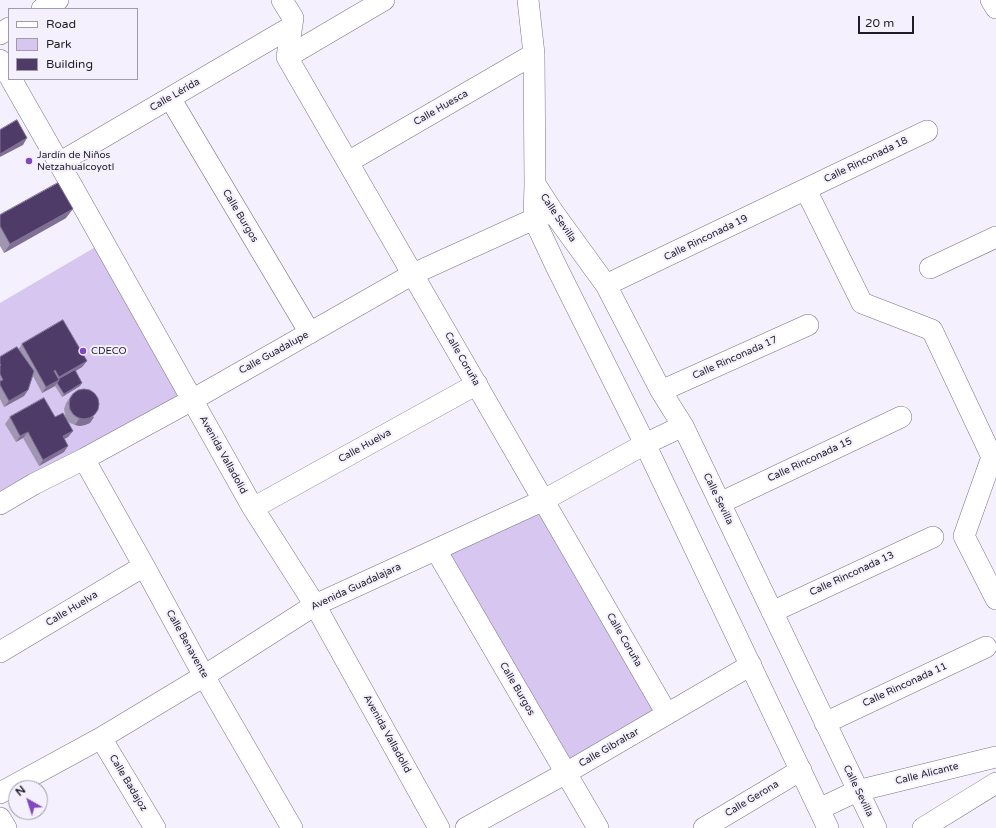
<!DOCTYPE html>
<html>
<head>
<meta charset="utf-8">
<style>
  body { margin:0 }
  #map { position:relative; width:996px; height:828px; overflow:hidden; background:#f4f0fd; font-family:"Varela Round",sans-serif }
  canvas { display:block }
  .legend { position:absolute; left:8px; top:8px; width:130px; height:72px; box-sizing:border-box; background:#f4f0fd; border:1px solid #9f9ca7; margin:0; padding:5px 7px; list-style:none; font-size:12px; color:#201d25 }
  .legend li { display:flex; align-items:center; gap:8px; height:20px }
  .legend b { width:20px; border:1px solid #9f9ca7 }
  .north { position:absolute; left:8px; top:780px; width:40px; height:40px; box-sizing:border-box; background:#f4f0fd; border:1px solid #9f9ca7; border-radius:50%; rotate:321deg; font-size:11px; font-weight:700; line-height:16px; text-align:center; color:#201d25 }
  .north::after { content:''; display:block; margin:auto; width:14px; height:18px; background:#8148bf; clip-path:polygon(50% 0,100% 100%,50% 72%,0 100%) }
  .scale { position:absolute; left:858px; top:16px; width:56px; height:18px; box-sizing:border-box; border:2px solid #201d25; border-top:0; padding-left:5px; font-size:12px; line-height:14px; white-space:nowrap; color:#201d25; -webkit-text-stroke:3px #f4f0fd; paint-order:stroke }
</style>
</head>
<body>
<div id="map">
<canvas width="996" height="828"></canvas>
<ul class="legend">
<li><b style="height:5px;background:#fff"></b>Road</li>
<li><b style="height:11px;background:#d6c6f0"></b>Park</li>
<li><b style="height:11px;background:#4e3b67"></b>Building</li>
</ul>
<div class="north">N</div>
<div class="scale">20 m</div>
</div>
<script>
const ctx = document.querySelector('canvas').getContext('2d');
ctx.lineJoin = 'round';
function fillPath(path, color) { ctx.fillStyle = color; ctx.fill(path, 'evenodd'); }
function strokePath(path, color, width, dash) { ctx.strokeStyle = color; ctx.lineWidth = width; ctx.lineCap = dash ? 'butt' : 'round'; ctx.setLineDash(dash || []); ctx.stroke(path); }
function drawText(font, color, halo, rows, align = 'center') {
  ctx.font = font + ' "Varela Round",sans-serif'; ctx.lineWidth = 4; ctx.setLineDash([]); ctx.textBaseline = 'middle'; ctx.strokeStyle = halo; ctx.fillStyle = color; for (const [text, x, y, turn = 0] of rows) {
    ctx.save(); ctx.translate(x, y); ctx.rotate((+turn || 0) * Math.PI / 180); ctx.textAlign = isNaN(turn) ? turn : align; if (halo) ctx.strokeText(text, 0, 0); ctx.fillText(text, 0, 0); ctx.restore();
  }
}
fillPath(new Path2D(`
  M104,242L192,400L0,507V303Z
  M544,500L667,714L566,773L436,550Z`), '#d6c6f0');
const street = new Path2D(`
  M282,0L293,18L287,57L667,714
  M528,0L534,54L535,184L534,219L556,266L645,444L828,828
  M991,0L996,8
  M42,9L58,0
  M0,34L9,28
  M287,57L384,0
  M0,60L9,76
  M11,79L59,163L253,508L315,605L439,828
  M170,98L310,333
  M348,162L534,54
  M59,163L291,27
  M535,184L553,212L606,285L661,391L683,426L876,828
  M806,190L862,303L932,330L992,457L964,536L996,599
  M930,268L996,237
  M606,285L927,131
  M661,391L808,325
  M84,459L144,566L204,676L292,828
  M720,503L901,417
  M0,504L34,484L84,459L192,400L413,274L534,219L546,214
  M253,508L477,384
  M436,550L598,828
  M772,612L933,537
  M0,652L144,566
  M825,723L986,647
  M101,738L155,828
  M0,793L101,738L204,676L315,605L544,500L645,444L683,426
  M819,809L857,791L996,757
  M0,818L6,828
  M466,828L566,773L751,665
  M704,828L801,770
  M923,828L996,783`);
strokePath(street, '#7b7487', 22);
strokePath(street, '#fff', 21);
fillPath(new Path2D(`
  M0,215L66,218L4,253L0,246Z
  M22,344L87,361L82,367L76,371L80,386L62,397L55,386L42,393L33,376L28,390L24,396L4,407L0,399V357L18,350Z
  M73,393L94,417L90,423L85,425L80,426L75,425L70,423L66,419L64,409L66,403Z
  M10,417H55L73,431L68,437L64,439L68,446L64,452L39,466L23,438L16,442L5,424Z`), '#a196b2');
fillPath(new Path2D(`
  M27,138L23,145L0,157V154Z
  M73,209L66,218L4,253L10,244Z
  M87,361L82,367L58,381L55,386L42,393L46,387L56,381L59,377Z
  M82,383L80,386L62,397L64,394Z
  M28,390L24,396L4,407L9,401Z
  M94,417L90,423L85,425L80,426L75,425L79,419Z
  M73,431L68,437L59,442L63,436Z
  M28,432L23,438L16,442L20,436Z
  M68,446L64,452L39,466L43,460Z`), '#807194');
const building = new Path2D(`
  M17,120L27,138L0,154V130Z
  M58,183L73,209L10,244L0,226V215Z
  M63,320L87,361L59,377L55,370L54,371L59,380L46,387L22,344Z
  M17,347L34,371L28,390L9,401L0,385V381L3,380L0,374V366L1,365L0,364V357Z
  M75,370L82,383L64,394L57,383L59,380V379Z
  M69 404a15 15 0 1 1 30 0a15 15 0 1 1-30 0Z
  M44,398L55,417L63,413L73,431L63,436L68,446L43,460L28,432L20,436L10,417Z`);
fillPath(building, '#4e3b67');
strokePath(building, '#807194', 1);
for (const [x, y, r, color] of [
  [29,161,4,"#8148bf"],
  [83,351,4,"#8148bf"]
]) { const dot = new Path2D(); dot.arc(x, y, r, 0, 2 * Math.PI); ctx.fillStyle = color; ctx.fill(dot); strokePath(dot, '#f4f0fd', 1.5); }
drawText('10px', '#201d25', '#f4f0fd', [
  ["Calle Lérida",175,95,-30],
  ["Calle Huesca",441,108,-30],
  ["Calle Rinconada 18",866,160,-26],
  ["Calle Burgos",240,216,59],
  ["Calle Sevilla",558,218,56],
  ["Calle Rinconada 19",706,238,-26],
  ["Calle Guadalupe",274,353,-29],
  ["Calle Rinconada 17",735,358,-24],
  ["Calle Coruña",462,359,60],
  ["Calle Huelva",365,446,-29],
  ["Avenida Valladolid",223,455,61],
  ["Calle Rinconada 15",810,460,-25],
  ["Calle Sevilla",718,499,64],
  ["Calle Rinconada 13",852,574,-25],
  ["Avenida Guadalajara",356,587,-25],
  ["Calle Huelva",72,609,-31],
  ["Calle Coruña",624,640,60],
  ["Calle Benavente",187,644,61],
  ["Calle Rinconada 11",905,685,-25],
  ["Calle Burgos",517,689,60],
  ["Avenida Valladolid",387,734,61],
  ["Calle Gibraltar",609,748,-30],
  ["Calle Alicante",927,774,-14],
  ["Calle Badajoz",128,783,59],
  ["Calle Sevilla",858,791,64],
  ["Calle Gerona",752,799,-31]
]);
drawText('10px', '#201d25', '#f4f0fd', [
  ["Jardín de Niños",37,155],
  ["Netzahualcoyotl",37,167],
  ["CDECO",91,351]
], 'left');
</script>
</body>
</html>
